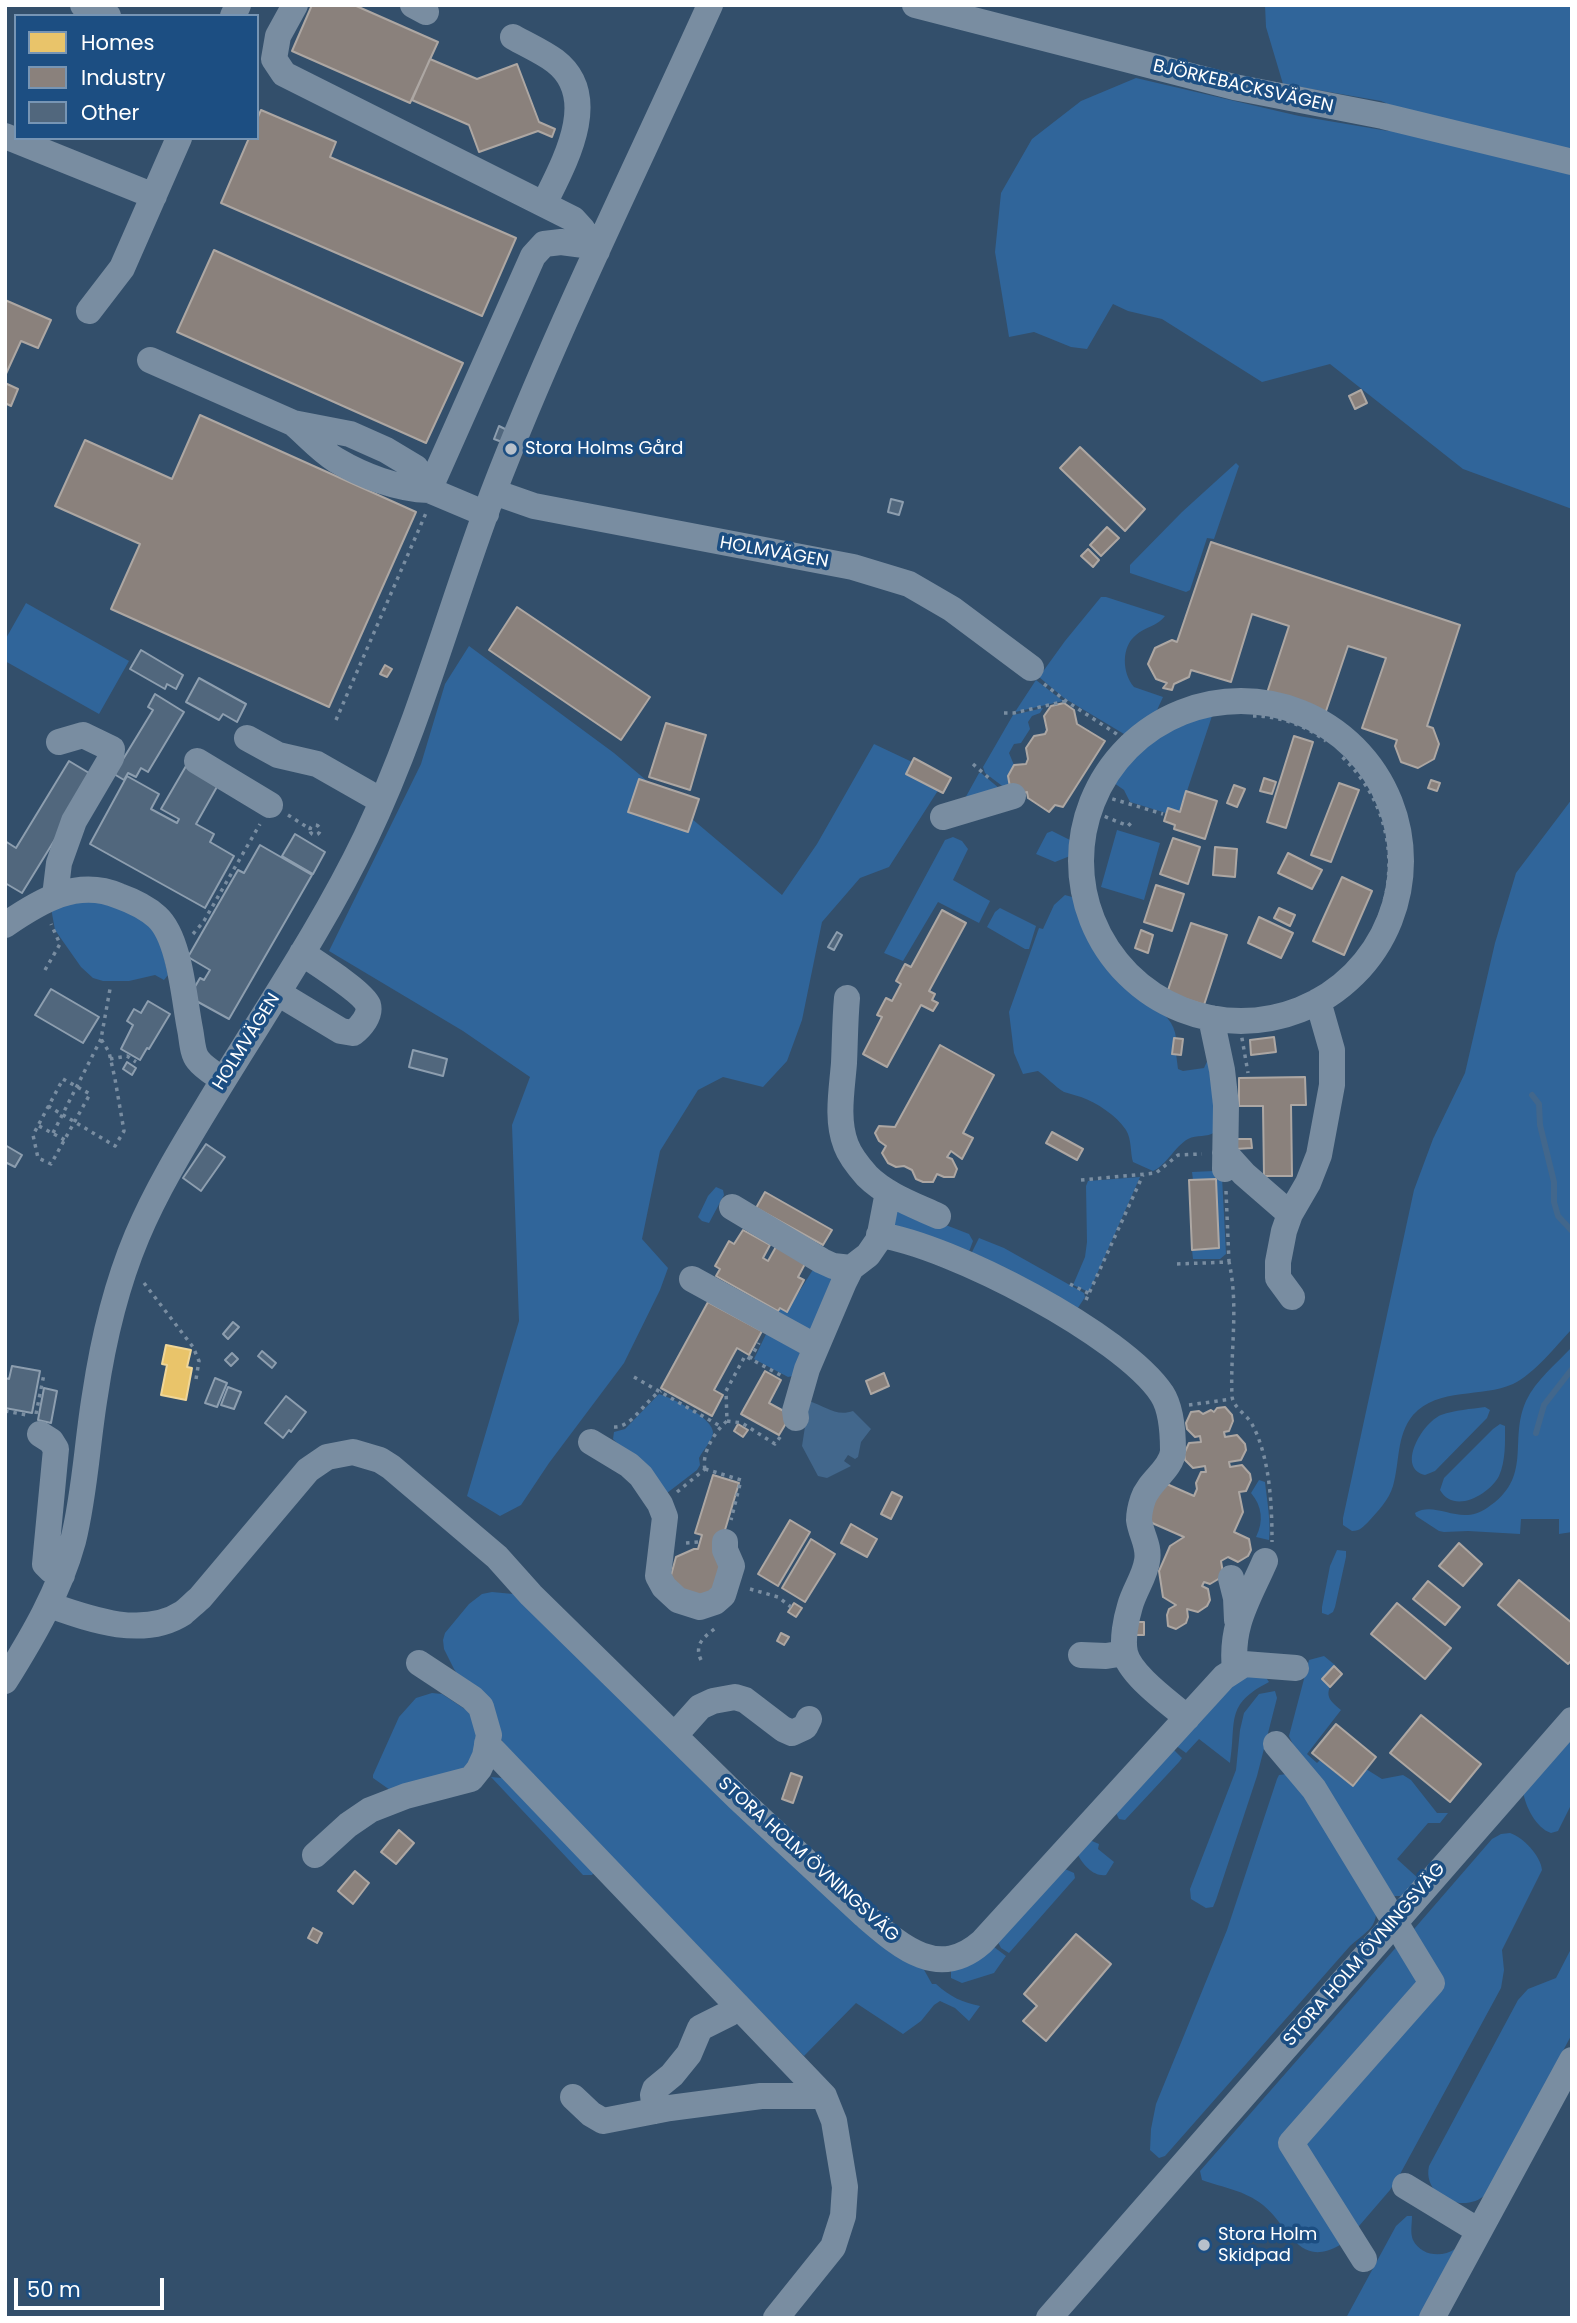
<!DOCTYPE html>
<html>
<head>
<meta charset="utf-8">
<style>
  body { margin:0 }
  #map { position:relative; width:1577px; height:2323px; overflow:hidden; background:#334f6b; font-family:Poppins,sans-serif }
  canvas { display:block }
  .frame { position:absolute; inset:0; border:7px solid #fff; pointer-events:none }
  .legend { position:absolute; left:14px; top:14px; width:245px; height:126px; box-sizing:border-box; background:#1c4e82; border:2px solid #7795b4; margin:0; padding:9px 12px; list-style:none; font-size:21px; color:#fff }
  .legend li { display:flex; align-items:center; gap:14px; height:35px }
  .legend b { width:35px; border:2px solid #7795b4 }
  .scale { position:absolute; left:14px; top:2278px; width:150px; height:32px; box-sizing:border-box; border:4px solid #fff; border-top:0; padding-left:9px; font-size:21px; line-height:24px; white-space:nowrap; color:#fff; -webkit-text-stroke:5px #1c4e82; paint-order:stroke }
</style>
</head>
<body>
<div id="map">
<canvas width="1577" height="2323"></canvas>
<div class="frame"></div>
<ul class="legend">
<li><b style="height:19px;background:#e9c46a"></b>Homes</li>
<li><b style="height:19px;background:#8a817c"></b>Industry</li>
<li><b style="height:19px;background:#51677d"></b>Other</li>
</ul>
<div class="scale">50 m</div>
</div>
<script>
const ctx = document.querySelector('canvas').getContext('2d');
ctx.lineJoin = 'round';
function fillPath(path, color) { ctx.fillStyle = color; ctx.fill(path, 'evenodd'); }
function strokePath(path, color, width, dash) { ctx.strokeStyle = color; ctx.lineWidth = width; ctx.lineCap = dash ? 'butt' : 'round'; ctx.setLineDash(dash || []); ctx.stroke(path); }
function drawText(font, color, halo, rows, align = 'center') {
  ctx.font = font + ' Poppins,sans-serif'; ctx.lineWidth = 7; ctx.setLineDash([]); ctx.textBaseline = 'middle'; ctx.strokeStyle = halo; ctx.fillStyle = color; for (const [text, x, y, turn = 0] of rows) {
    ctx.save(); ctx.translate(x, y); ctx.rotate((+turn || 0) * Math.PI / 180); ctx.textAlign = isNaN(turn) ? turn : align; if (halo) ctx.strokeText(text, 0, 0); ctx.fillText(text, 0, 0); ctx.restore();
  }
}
fillPath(new Path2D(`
  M1265,5H1572V509L1463,469L1330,364L1262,382L1162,319L1128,311L1113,304L1087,349L1071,347L1034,332L1009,337L995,252L1001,193L1032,139L1081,101L1136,78L1299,116L1388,131L1409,113L1381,101L1283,84L1266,27Z
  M1236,463L1239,466L1214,539L1207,538L1190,590L1186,592L1130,573V565L1182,512Z
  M1101,597H1106L1165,616C1158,626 1145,627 1136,635C1121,647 1122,673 1134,687L1163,697L1152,721L1129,737L1064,698L1039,677L1065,641Z
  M26,603L129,661L99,714L5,661V640Z
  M469,646L614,753L782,895L817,844L874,744L946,778L889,867L860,878L822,922L802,1020L787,1061L763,1087L723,1077L698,1090L660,1151L642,1239L668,1268L660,1290L624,1363L549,1463L521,1505L500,1516L467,1496L519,1321L512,1125L530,1077L463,1031L329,951L421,764L445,684Z
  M1036,680L1063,701L1015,712L1034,683Z
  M1043,708L1040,713L1032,716L1028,722L1030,729L1021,743L1014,744L1009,753L1014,765L1008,776L1010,787L1005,788L985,773L983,767L1013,715Z
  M1212,716L1180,812L1168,808L1166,813L1130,802L1124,790L1114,783C1134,747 1172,724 1212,716Z
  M979,773H981L1006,794L963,802Z
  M1572,799V1329C1556,1346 1534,1374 1513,1384C1482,1398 1438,1387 1413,1415C1396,1436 1400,1462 1393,1486C1389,1500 1378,1511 1369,1521C1363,1527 1360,1531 1352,1531L1343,1525V1518L1414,1190L1433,1139L1465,1073L1495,943L1516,873Z
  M1117,830L1160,843L1144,900L1101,887Z
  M1052,831L1072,841L1070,856L1055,862L1036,854L1047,833Z
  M953,837L962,841L968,849L953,880L990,901L979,923L938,902L903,961L884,953L945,840Z
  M1065,895L1072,897L1075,901C1083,927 1095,952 1113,973C1132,995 1174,1009 1176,1038H1174L1178,1069L1183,1071L1204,1068L1210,1055L1215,1132C1207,1138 1197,1134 1188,1139C1174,1147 1167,1165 1153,1171L1133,1162C1130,1152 1132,1140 1126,1130C1116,1115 1097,1103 1081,1097C1075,1095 1070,1094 1064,1092C1054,1086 1048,1078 1038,1071L1023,1074L1014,1053L1009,1012L1039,928L1043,929L1054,905Z
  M99,899C122,906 145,915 158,937C163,948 165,963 168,975L164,980L155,975L129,981H103L93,978L81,967L55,930L51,908Z
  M1000,908L1036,926L1029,949H1025L987,927L995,912Z
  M1214,1171L1222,1177L1226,1254L1220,1259H1193L1192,1250L1219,1248L1216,1180H1193L1192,1172Z
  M1140,1177L1089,1292L1073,1285L1085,1257L1087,1242L1086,1186L1088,1181Z
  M716,1187L723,1190L724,1195L709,1223L702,1221L698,1217L708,1196Z
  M894,1205L969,1234L973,1241L967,1257L893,1231Z
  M979,1238L1004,1248L1084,1293L1085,1297L1074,1314L970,1256Z
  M814,1268L838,1271L812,1334L751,1306L755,1298L778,1311L780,1308L787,1311Z
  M768,1330L801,1349L797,1375L788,1377L754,1359Z
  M1572,1347V1532L1559,1534V1519H1521L1520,1534L1468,1531L1444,1532L1439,1531L1416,1516L1415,1513C1436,1500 1460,1527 1487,1508C1534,1477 1508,1441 1526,1401C1536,1380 1556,1364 1572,1347Z
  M659,1394C672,1398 714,1418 713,1433C712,1441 703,1450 699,1458L700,1465L697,1470L667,1493L613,1439L614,1432L625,1429Z
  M1485,1407L1490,1410L1487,1418L1435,1471L1425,1475C1396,1468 1422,1423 1441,1415C1455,1410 1471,1409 1485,1407Z
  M1500,1424L1505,1426C1505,1442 1506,1460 1499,1476C1490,1494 1454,1515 1440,1490L1444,1478L1493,1429Z
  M1259,1480L1265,1482C1267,1501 1271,1521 1269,1540L1256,1537C1264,1521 1262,1506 1251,1493Z
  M1337,1550L1346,1551V1557L1335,1607L1333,1612L1328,1615L1322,1613V1607L1330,1566Z
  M492,1592L513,1594L923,1968L932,1984H936C950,1997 962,2002 980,2006L969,2021L955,2008L940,2001L934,2005L921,2021L903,2034L856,2003L804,2056L511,1754L454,1669L444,1649L443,1640L445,1633L469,1604L482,1594Z
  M1324,1656L1335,1665L1323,1679L1330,1687C1325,1698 1333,1703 1341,1710L1307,1754L1317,1763L1320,1760L1352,1786L1366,1769L1382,1779L1403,1775L1411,1780L1437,1813H1448L1440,1823H1428L1397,1859L1420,1880L1403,1896H1394L1295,1749L1289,1736L1309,1660Z
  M1249,1675L1265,1676L1269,1682C1224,1705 1237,1721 1230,1763L1199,1739L1186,1753L1175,1745L1219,1695Z
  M1275,1691L1277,1698L1257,1776L1216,1900L1213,1907L1206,1908L1191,1899L1190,1889L1236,1770L1240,1730L1244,1713L1259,1694Z
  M432,1693L442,1694L474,1715L481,1743L465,1769L390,1790L373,1778V1775L399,1717L416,1698Z
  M1572,1730V1803L1558,1831L1551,1833C1536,1828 1525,1806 1523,1791Z
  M1172,1748L1182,1758L1179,1762L1125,1820L1119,1819L1116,1813Z
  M1287,1774L1292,1777L1376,1908C1378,1928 1364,1933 1350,1946L1165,2156L1159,2158L1150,2150L1151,2129L1156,2104L1227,1930L1277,1779L1279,1775Z
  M491,1777L502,1778L594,1872L592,1875H583Z
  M1510,1833C1523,1837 1541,1856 1542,1870L1502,1950L1504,1970L1501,1988L1399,2176L1390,2190L1353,2233L1297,2143L1431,1993L1408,1936L1492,1839L1501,1834Z
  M1092,1841L1099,1844L1098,1849L1114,1862L1106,1875C1094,1877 1083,1865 1078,1855L1088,1842Z
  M1065,1869L1074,1873L1075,1878L1009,1953L1001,1948L998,1942Z
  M1399,1944L1424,1980L1287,2143L1340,2245C1298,2269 1290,2227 1263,2205C1244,2190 1224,2188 1202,2180L1200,2171Z
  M994,1947L1006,1956L994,1973L962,1983L951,1978V1970Z
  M1572,1947V2034L1486,2194C1465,2215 1422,2197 1429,2166L1518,2000L1528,1989L1556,1978Z
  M1407,2216H1412C1412,2224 1410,2233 1413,2240C1421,2256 1442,2258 1455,2249L1419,2318H1346L1396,2226Z`), '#30659a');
fillPath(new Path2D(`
  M809,1401C825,1406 836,1417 853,1411L871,1429L861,1442L858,1457L855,1459L848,1455L844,1461L851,1466L827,1478L818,1476L802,1446Z`), '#42678c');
const homes = new Path2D(`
  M166,1345L191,1350L187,1367L192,1368L186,1400L161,1395L167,1365L162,1364Z`);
fillPath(homes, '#e9c46a');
strokePath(homes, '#f0d697', 2);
const industry = new Path2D(`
  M312,5H354L438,42L410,103L292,51Z
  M430,59L477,79L517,64L539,122L555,129L552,137L538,131L479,152L469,125L412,100Z
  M261,110L336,142L330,157L516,238L482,316L221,203L249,138H257V119Z
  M214,250L463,363L426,443L177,332Z
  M5,300L51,320L38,348L21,341L5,376Z
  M5,383L18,389L11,406L5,403Z
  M1361,390L1367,403L1355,409L1349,396Z
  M200,415L416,512L329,707L111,609L140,544L55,506L85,440L172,479Z
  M1080,447L1145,509L1125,531L1060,468Z
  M1107,527L1119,538L1101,556L1090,545Z
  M1211,542L1460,625L1427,726L1433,728L1439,744L1434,759L1418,768L1401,762L1395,746L1397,740L1362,728L1386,658L1348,646L1325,714L1266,696L1289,626L1252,614L1231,682L1191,670L1189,677L1174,684L1172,690L1163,688L1167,683L1156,679L1148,664L1155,648L1172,640L1177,642Z
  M1088,549L1099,560L1093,567L1081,556Z
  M517,607L650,697L621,740L489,650Z
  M385,665L392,669L387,677L380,674Z
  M1064,703L1074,710L1077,724L1105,741L1063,807L1055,805L1049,812L1028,798L1027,792L1021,794L1010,787L1008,776L1014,765L1026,764L1028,759L1026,748L1034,736L1045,734L1047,730L1044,716L1051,706Z
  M666,723L706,735L690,790L649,777Z
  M1294,736L1313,742L1286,828L1267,822Z
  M914,758L951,778L943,793L906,774Z
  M1264,778L1276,782L1272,794L1260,791Z
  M639,779L699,799L688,832L628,812Z
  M1431,780L1440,783L1437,791L1428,788Z
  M1339,783L1359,790L1331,862L1311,855Z
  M1234,785L1245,789L1237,807L1227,803Z
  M1186,791L1217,801L1205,839L1174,829L1175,825L1164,821L1168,808L1180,812Z
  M1173,838L1200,847L1188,884L1160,874Z
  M1215,847L1237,849L1235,877L1213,875Z
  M1288,853L1322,870L1312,889L1278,873Z
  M1342,877L1372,891L1344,955L1313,941Z
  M1156,885L1184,894L1172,931L1144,922Z
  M1279,908L1295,915L1290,926L1274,918Z
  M942,910L966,923L929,991L935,994L932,1000L938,1003L933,1011L921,1005L887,1067L863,1054L882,1017L877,1015L886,998L892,1001L901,984L896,981L905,964L911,967Z
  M1259,917L1293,933L1281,958L1248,943Z
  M1191,923L1227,935L1204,1005L1167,993Z
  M1141,930L1153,935L1148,953L1135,948Z
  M1274,1037L1276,1052L1251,1055L1250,1040Z
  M1174,1038L1183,1039L1181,1055L1172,1054Z
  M940,1045L994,1075L963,1133L973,1138L962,1159L951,1151L947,1157L952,1159L957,1169L954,1177H944L937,1174L933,1182H923L916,1179L912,1170L904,1166L896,1167L888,1163L882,1153L886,1146L879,1141L875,1133L879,1126L895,1127Z
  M1305,1077L1306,1105H1291L1292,1176H1264L1263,1106H1239V1078Z
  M1052,1132L1083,1149L1077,1160L1046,1143Z
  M1235,1139H1251L1252,1148L1235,1149Z
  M1216,1179L1219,1248L1192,1250L1189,1180Z
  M765,1192L832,1230L823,1245L756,1208Z
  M743,1230L770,1245L763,1258L768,1261L777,1245L806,1262L798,1277L804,1280L787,1312L780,1308L778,1311L716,1276L720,1269L715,1266L729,1241L734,1244Z
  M708,1302L762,1331L749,1355L737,1348L714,1390L723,1395L712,1416L661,1388Z
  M765,1371L781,1380L769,1403L791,1415L779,1435L741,1414Z
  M884,1373L889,1386L871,1394L866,1381Z
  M1225,1407L1232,1415L1233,1421L1229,1431L1224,1432L1225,1437L1237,1435L1245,1444L1246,1450L1241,1460L1229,1462L1230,1467L1242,1465L1250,1474L1251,1480L1246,1491L1239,1492L1243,1512L1234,1532L1249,1539L1251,1550L1248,1556L1238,1562L1228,1557L1221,1561L1223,1573L1220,1578L1210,1584L1204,1582L1202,1586L1208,1589L1210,1600L1207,1606L1198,1612L1187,1609L1188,1617L1186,1623L1176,1629L1168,1626L1167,1615L1169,1609L1176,1605L1163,1597L1159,1571L1170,1546L1184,1537L1143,1519L1160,1481L1194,1496L1197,1489L1196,1483L1201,1472H1206L1205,1466L1193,1468L1185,1460L1184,1454L1189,1443L1201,1442L1200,1436L1195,1437L1187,1429L1186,1423L1191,1412L1199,1411L1203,1414L1211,1410L1214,1412L1217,1408Z
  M738,1424L748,1430L743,1437L734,1431Z
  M713,1475L739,1483L722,1540V1594L681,1598L670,1579L676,1557L694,1549H698L702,1535L695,1533Z
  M892,1492L902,1497L891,1519L881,1514Z
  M790,1520L810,1532L778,1586L758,1574Z
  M851,1524L877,1539L867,1557L841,1543Z
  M811,1539L835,1554L805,1602L782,1588Z
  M1459,1543L1482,1564L1463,1586L1439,1566Z
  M1519,1580L1572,1623V1660L1568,1664L1498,1605Z
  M1428,1581L1460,1607L1445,1625L1413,1599Z
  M794,1603L802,1608L796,1617L788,1612Z
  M1397,1603L1451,1648L1425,1679L1371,1634Z
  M1135,1622H1144V1635H1135Z
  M781,1633L789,1637L784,1645L777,1641Z
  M1334,1666L1342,1674L1330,1687L1322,1679Z
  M1421,1715L1481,1764L1450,1802L1390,1753Z
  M1336,1724L1376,1757L1353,1786L1312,1753Z
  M791,1773L802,1777L793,1803L782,1799Z
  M399,1830L414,1843L396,1864L381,1852Z
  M355,1871L369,1883L353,1904L338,1891Z
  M313,1928L322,1933L317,1943L308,1938Z
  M1076,1934L1111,1964L1046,2041L1023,2021L1037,2006L1024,1994Z`);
fillPath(industry, '#8a817c');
strokePath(industry, '#ada7a3', 2);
strokePath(new Path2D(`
  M1532,1095L1539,1104L1540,1125L1554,1182V1202L1558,1216L1572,1231
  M1536,1433L1544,1405L1572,1369`), '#42678c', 6);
const building = new Path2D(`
  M499,426L507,430L502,442L494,439Z
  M891,499L903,502L899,515L888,512Z
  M141,650L183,675L176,689L167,684L165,689L130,669Z
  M199,678L246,704L237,722L223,714L219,720L186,702Z
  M155,694L184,712L148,772L141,768L136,777L128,773L124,780L114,774L153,710L148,707Z
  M69,761L94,776L22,893L5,883V841L16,848Z
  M186,766L218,785L196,824L214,834L210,842L234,856L205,908L90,844L127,776L159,794L151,809L177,823L179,819L161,809Z
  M295,834L325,852L313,874L282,856Z
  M260,845L312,875L229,1019L189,997L200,978L204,980L210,970L188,957L238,870L244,873Z
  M837,932L842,935L834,950L828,947Z
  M51,989L99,1017L83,1043L35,1015Z
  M148,1001L170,1014L149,1049L147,1048L140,1060L121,1049L133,1025L127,1021L134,1009L141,1013Z
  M413,1050L447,1059L443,1076L409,1067Z
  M127,1062L136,1068L132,1075L123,1069Z
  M206,1144L225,1157L201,1191L183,1178Z
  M5,1145L22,1155L15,1167L5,1162Z
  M233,1322L239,1327L228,1339L223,1334Z
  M262,1351L276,1363L272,1368L258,1356Z
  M232,1353L238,1359L231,1366L225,1360Z
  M12,1366L40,1371L32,1413L5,1408V1378L9,1379Z
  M215,1378L227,1383L217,1407L205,1403Z
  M228,1387L241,1392L234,1409L221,1405Z
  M44,1388L57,1391L51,1423L38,1420Z
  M286,1396L306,1412L291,1432L289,1430L283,1438L265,1423Z`);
fillPath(building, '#51677d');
strokePath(building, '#8d9eaf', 2);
strokePath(new Path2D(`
  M1044,684L1066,701L1132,744
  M1004,713H1014L1066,701
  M1253,716C1280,716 1304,725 1326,741
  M336,720L426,513
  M973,764L990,779
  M1096,794L1163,814
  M1089,810L1128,826L1134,820
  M288,815L310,829
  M310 830a5 5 0 1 1 10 0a5 5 0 1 1-10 0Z
  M193,934L204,921L260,824
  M45,970L60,944L51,924
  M1329,984C1404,926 1410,818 1339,754
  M1234,1012L1262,1011L1295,1002
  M1239,1021L1248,1073
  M110,1059L127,1056L136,1062
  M63,1079L90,1094L51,1164L38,1158L33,1135Z
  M48,1106L115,1146L124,1131L115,1079L109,1052L101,1039L110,989
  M39,1126L65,1140
  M53,1133L101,1039
  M1081,1180L1156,1173L1178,1155L1202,1154
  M1226,1191L1229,1262
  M1177,1264L1229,1262C1239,1306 1230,1352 1232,1396C1233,1408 1248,1415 1253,1426C1270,1459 1272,1505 1272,1542
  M144,1283L193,1347L199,1361L196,1379
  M1070,1284L1090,1294
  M1086,1300L1143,1175
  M750,1359L759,1343
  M634,1377L720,1426
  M1189,1405L1232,1399
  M5,1411L27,1415
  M36,1414L44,1374
  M727,1421L742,1423L775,1444L783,1433
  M614,1427C632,1428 645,1400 661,1391
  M705,1469C701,1454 715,1431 727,1421L726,1391L745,1356L784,1377
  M705,1469L741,1480L731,1520
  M677,1492L705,1469
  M686,1543L699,1542
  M750,1589L778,1597L791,1607
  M701,1660C693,1643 706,1636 718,1626`), '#798da1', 3.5, [3.5, 5]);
strokePath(new Path2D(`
  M83,5L108,16
  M295,5L278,36L274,59L284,74L573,219L583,230L584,245L597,251
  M413,5L426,12
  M915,5L1234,87L1383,116L1572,162
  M233,16L238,5
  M513,37C527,45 543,52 555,61C602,97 564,163 544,204
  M5,136L154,196
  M89,311L122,268L179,138
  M150,360L293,423L350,434L386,450L416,468L429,490
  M294,424C308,436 321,451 336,460C363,476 397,489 429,490
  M494,492L534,506L853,567L909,584L952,609L1031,668
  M486,514L429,490L533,256L544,244L561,242L584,245
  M1081 861a160 160 0 1 1 320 0a160 160 0 1 1-320 0Z
  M247,738L278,755L317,764L382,801
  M197,761L270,805
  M943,817L1013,796
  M55,896L59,863L74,821L111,758L112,749L83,735L59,742
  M5,925C40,901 77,878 119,896C133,901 146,907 157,917C180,938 184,999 190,1029C192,1038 192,1053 198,1060C204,1068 215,1074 223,1080
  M278,993L341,1031L353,1033C361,1027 371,1015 368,1005C363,992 315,962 302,953
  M847,998C845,1020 845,1041 844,1063C842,1089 836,1120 846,1145C850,1156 859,1167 867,1176C886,1195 914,1205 938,1216
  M1211,1018L1222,1070L1226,1105L1225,1169
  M1225,1153L1244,1174L1290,1214
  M732,1207L822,1261L833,1266L851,1268
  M879,1235C950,1245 1123,1335 1162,1394C1171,1408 1173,1434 1173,1451C1172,1469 1149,1481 1143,1499C1141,1505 1139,1514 1139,1520C1141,1535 1150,1546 1147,1561C1145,1576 1134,1591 1130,1606C1126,1619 1122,1640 1125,1653C1130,1675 1170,1703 1187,1718
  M692,1279L816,1347
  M1292,1297L1278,1278V1262L1284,1231L1290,1214L1308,1183L1319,1155L1332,1085V1050L1318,1001
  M796,1418L795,1411L807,1369L844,1282L851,1268L868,1255L879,1239L888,1192
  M40,1434L51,1441L56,1449L45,1564L51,1570L62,1575
  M591,1442L629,1465L641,1476L660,1504L665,1517L658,1576L664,1587L678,1600L700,1607L715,1602L723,1595L732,1566L725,1550V1542
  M1231,1578L1236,1598L1237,1620
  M49,1605C89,1619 143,1639 183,1613C189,1608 194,1603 200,1598L308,1470L327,1457L353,1452L380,1460L391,1467L497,1557L531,1595L738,1798L864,1915C900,1946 938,1981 982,1942L1224,1677L1244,1664L1296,1668
  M1081,1655L1106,1656L1125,1653
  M1235,1670C1230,1625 1248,1600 1265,1561
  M5,1681C33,1636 59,1592 73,1541C85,1493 87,1443 95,1395C103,1341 116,1286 137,1236C156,1191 182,1148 207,1107C261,1017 321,931 366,837C419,726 450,607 493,493C557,327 637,167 710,5
  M675,1735L700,1707L713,1701L735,1697L745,1700L783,1729L792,1733L805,1727L809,1719
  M487,1744L824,2096L834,2121L845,2187L843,2216L833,2247L776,2318
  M1276,1744L1314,1789L1432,1983L1291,2143L1364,2259
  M315,1855L348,1825L370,1810L406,1796L471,1779L479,1769L485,1756L489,1735L481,1707L472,1698L419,1663
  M573,2097L591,2114L603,2121L670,2108L761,2096H824
  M655,2111L653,2095L655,2089L672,2075L689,2054L700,2028L730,2013L738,2006
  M1405,2186L1479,2231
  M1049,2318L1572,1720
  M1432,2318L1572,2060`), '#798da1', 26);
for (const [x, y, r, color] of [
  [511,449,7,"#b8c1cb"],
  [1204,2245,7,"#b8c1cb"]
]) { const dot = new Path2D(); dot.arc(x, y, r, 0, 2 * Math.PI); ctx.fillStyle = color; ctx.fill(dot); strokePath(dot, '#1c4e82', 2.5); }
drawText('18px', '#fff', '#1c4e82', [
  ["BJÖRKEBACKSVÄGEN",1243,87,13],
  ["HOLMVÄGEN",774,553,10],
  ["HOLMVÄGEN",247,1042,-58],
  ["STORA HOLM ÖVNINGSVÄG",808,1860,42],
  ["STORA HOLM ÖVNINGSVÄG",1365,1955,-49]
]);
drawText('18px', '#fff', '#1c4e82', [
  ["Stora Holms Gård",525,449],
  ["Stora Holm",1218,2235],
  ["Skidpad",1218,2256]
], 'left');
</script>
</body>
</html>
